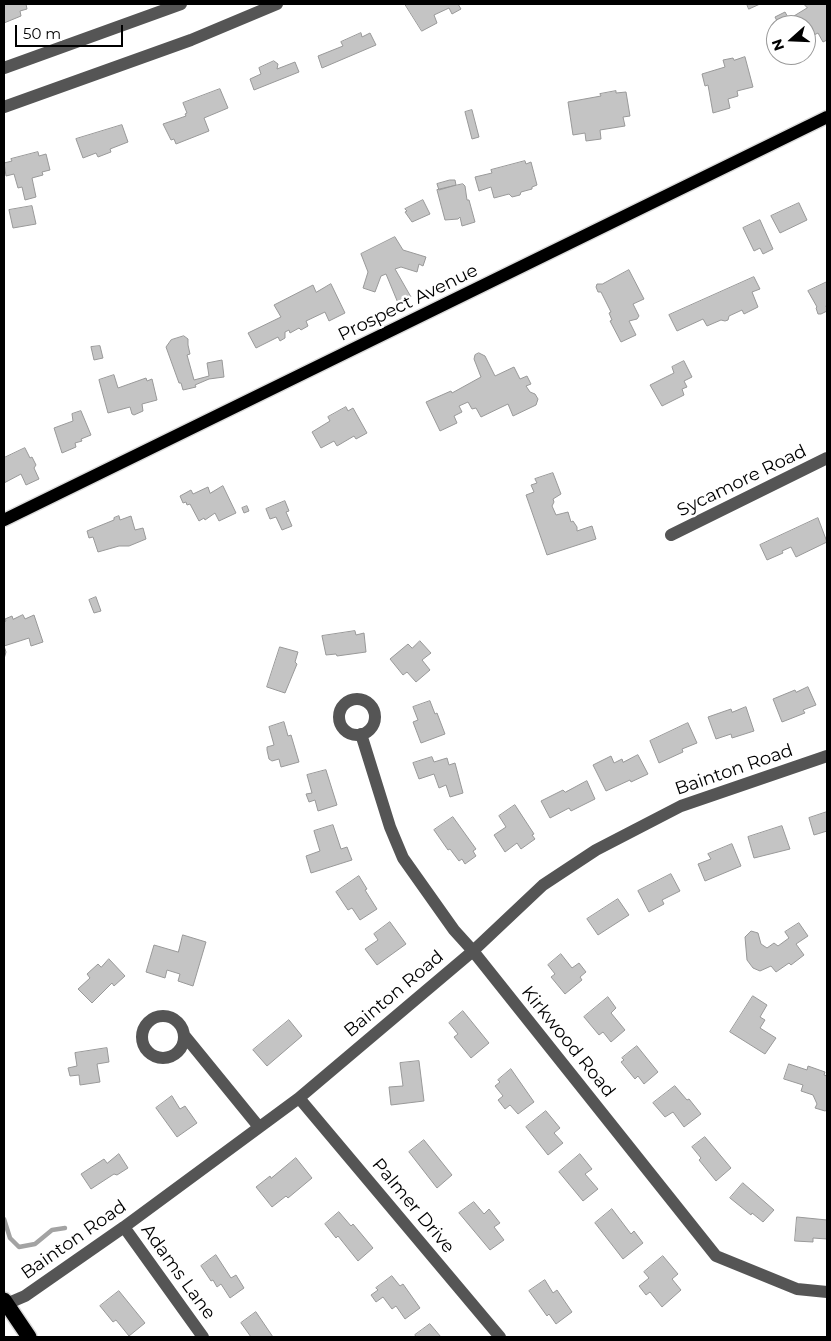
<!DOCTYPE html>
<html>
<head>
<meta charset="utf-8">
<style>
  body { margin:0 }
  #map { position:relative; width:831px; height:1341px; overflow:hidden; background:#fff; font-family:Montserrat,sans-serif }
  canvas { display:block }
  .frame { position:absolute; inset:0; border:5px solid #000; pointer-events:none }
  .north { position:absolute; left:766px; top:15px; width:50px; height:50px; box-sizing:border-box; background:#fff; border:1px solid #999; border-radius:50%; rotate:250deg; font-size:14px; font-weight:700; line-height:20px; text-align:center; color:#000 }
  .north::after { content:''; display:block; margin:auto; width:18px; height:22px; background:#000; clip-path:polygon(50% 0,100% 100%,50% 72%,0 100%) }
  .scale { position:absolute; left:15px; top:25px; width:108px; height:22px; box-sizing:border-box; border:2px solid #000; border-top:0; padding-left:6px; font-size:15px; line-height:18px; white-space:nowrap; color:#000; -webkit-text-stroke:4px #fff; paint-order:stroke }
</style>
</head>
<body>
<div id="map">
<canvas width="831" height="1341"></canvas>
<div class="frame"></div>
<div class="north">N</div>
<div class="scale">50 m</div>
</div>
<script>
const ctx = document.querySelector('canvas').getContext('2d');
ctx.lineJoin = 'round';
function strokePath(path, color, width, dash) { ctx.strokeStyle = color; ctx.lineWidth = width; ctx.lineCap = dash ? 'butt' : 'round'; ctx.setLineDash(dash || []); ctx.stroke(path); }
function fillPath(path, color) { ctx.fillStyle = color; ctx.fill(path, 'evenodd'); }
function drawText(font, color, halo, rows, align = 'center') {
  ctx.font = font + ' Montserrat,sans-serif'; ctx.lineWidth = 5; ctx.setLineDash([]); ctx.textBaseline = 'middle'; ctx.strokeStyle = halo; ctx.fillStyle = color; for (const [text, x, y, turn = 0] of rows) {
    ctx.save(); ctx.translate(x, y); ctx.rotate((+turn || 0) * Math.PI / 180); ctx.textAlign = isNaN(turn) ? turn : align; if (halo) ctx.strokeText(text, 0, 0); ctx.fillText(text, 0, 0); ctx.restore();
  }
}
strokePath(new Path2D(`
  M4,1219L10,1238L19,1247L35,1244L52,1230L65,1228`), '#a3a3a3', 4.5);
const building = new Path2D(`
  M4,4H26L27,9L20,11L21,16L4,23Z
  M405,4H458L461,9L452,14L449,8L434,15L437,23L422,31Z
  M747,4H760L749,9Z
  M804,4H827V40L823,42L818,33L806,39V25H779L775,17L785,12L789,19L807,8Z
  M361,33L362,37L370,33L376,45L322,68L318,56L343,46L341,42Z
  M745,57L753,87L737,91L738,96L728,99L730,108L713,113L708,85L705,86L702,74L725,67L723,60L733,58L734,60Z
  M274,61L278,64L277,69L295,62L299,72L254,90L250,79L261,74L259,68Z
  M220,89L228,108L204,118L209,131L176,144L174,139L171,140L163,124L186,116L185,114L187,113L183,103Z
  M616,91V93L626,92L630,116L623,117L625,126L600,130L601,139L586,141L585,133L573,135L568,102L601,96L600,94Z
  M472,110L479,137L472,139L465,112Z
  M122,125L128,142L110,149L111,152L98,157L96,153L83,158L76,139Z
  M38,152L39,156L46,154L50,170L42,172L43,175L32,178L36,197L25,200L22,187L18,188L14,174L6,176L4,163L12,161L11,159Z
  M525,161L526,164L531,162L537,185L532,187V189L521,192L520,195L512,197L509,194L494,198L491,187L479,191L475,177L492,173L491,170Z
  M450,180H455L456,185L439,190L437,184Z
  M463,184L465,186L467,200H469L475,222L462,226L460,217L458,219L445,220L437,190Z
  M423,200L430,214L412,222L405,212L407,211L405,209Z
  M799,203L807,220L780,233L771,216Z
  M32,206L36,224L13,228L9,210Z
  M760,220L773,249L763,254L760,248L754,251L743,228Z
  M395,237L403,250L426,257L423,266L419,264L417,272L401,267L395,269L411,297L398,303L386,274L381,276L375,292L363,288L368,272L361,254Z
  M629,270L644,299L633,304L639,316L637,319L629,321L636,335L621,342L610,321L612,320L609,313L611,312L601,292H598L596,287L597,284H602Z
  M754,277L760,289L752,292L758,307L744,314L742,310L729,316L728,320L725,321L721,320L707,326L703,319L677,331L669,315Z
  M827,282V303L826,307H827V311L821,314H818L816,308L817,307L808,291Z
  M331,284L345,313L329,321L325,312L306,321L308,326L301,330L299,328L290,333L289,330L285,332V338L280,341L278,337L256,348L248,333L281,317L274,305L313,285L316,292Z
  M184,336L188,339V345L190,354L187,355L194,380L209,376L207,363L222,360L224,377L209,379L195,385L196,387L183,390L181,383H179L166,347L171,340Z
  M100,346L103,358L94,360L91,347Z
  M479,353L485,356L495,376L514,367L520,379L527,376L531,384L526,386L530,392L535,394L538,399L536,405L513,416L508,404L481,417L476,408L472,409L468,402L459,406L462,412L454,416L457,423L440,431L426,402L451,391L452,393L481,377L474,359L475,355Z
  M684,361L692,377L684,381L687,387L682,389L684,395L662,406L650,385L674,373L672,367Z
  M114,375L118,388L146,378L147,381L152,379L157,400L142,404L143,411L134,415L132,414L130,407L108,413L99,380Z
  M346,407L348,411L353,408L367,433L356,439L354,436L337,446L334,441L321,448L312,432L330,421L328,417Z
  M81,411L91,435L81,439L82,441L75,443L76,447L62,453L54,428L73,421L72,414Z
  M25,448L30,458L32,457L36,465L34,468L39,479L26,485L21,474L4,483V458Z
  M553,473L561,494L553,499L554,502L552,506L556,515L568,512L571,522L573,521L577,527V531L592,526L596,539L547,555L526,495L534,492L531,485L537,483L535,479Z
  M223,486L236,513L219,521L215,513L205,520L204,518L199,521L190,504L187,505L186,502L183,503L180,496L191,490L193,494L208,487L210,493Z
  M285,501L289,511L286,512L292,526L282,530L276,517L270,519L266,509Z
  M247,506L249,511L244,513L242,508Z
  M119,516L120,520L131,516L135,530L143,528L146,539L129,546H119L98,552L93,537L89,538L87,531L114,520V518Z
  M818,518L827,542L796,557L791,547L782,551L783,553L767,560L760,545Z
  M96,597L101,611L94,613L89,600Z
  M23,615L25,619L34,615L43,642L31,646L29,638L4,646L6,652L4,659V622L6,621L5,619L12,616L13,619Z
  M355,631L356,635L364,633L366,652L337,656L336,654L326,655L322,636Z
  M420,641L431,653L422,660L430,670L416,682L407,672L403,675L390,659L408,644L412,648Z
  M280,647L298,652L295,662L297,664L285,693L267,687Z
  M808,687L816,705L803,710L805,713L782,722L773,699L795,690L796,692Z
  M430,701L435,714L437,713L445,734L421,743L413,722L418,720L413,707Z
  M746,707L754,731L732,738L731,734L716,739L708,717L731,709L732,712Z
  M284,722L288,736L291,735L299,762L281,767L279,759L272,761L269,759L267,750V747L274,745L269,727Z
  M688,723L697,743L682,749L683,752L659,763L650,741Z
  M638,755L648,774L631,782L630,780L606,791L593,765L611,756L614,763L622,759L623,762Z
  M432,757L434,762L447,758L449,765L455,763L463,793L450,797L446,785L439,788L434,774L419,779L413,763Z
  M326,770L337,805L318,811L315,800L309,802L306,794L312,793L307,775Z
  M587,781L595,799L571,811L569,808L550,818L541,801L563,790L565,792Z
  M515,805L534,834L532,835L535,839L521,849L517,843L505,852L494,835L506,827L499,816Z
  M827,812V831L814,835L809,818Z
  M453,817L476,849L473,851L476,856L465,864L462,859L459,861L450,849L448,850L434,830Z
  M333,825L341,849L347,847L352,860L311,873L306,856L320,851L314,831Z
  M782,826L790,849L754,858L748,837Z
  M732,844L741,866L705,881L698,864L711,859L708,854Z
  M671,874L680,891L662,900L664,904L649,912L638,891Z
  M359,876L367,889L365,890L377,909L360,920L352,908L348,910L336,892Z
  M618,899L629,915L598,935L587,919Z
  M390,922L406,944L377,965L365,949L378,940L374,934Z
  M799,923L808,936L796,944L804,955L791,965L789,963L776,972L771,966L760,971L753,968L747,960L745,937L751,931L758,933L761,944L767,948L774,943L778,946L789,938L785,932Z
  M183,935L206,942L193,986L178,981L180,974L167,970L165,978L146,972L154,945L178,952Z
  M561,954L572,968L579,963L586,972L580,977L582,980L565,994L551,977L555,974L548,965Z
  M109,959L125,976L114,986L112,983L92,1003L78,989L90,978L87,974L98,964L101,967Z
  M753,996L767,1005L760,1017L765,1020L760,1028L776,1038L765,1054L730,1032Z
  M608,997L616,1008L611,1013L625,1030L611,1042L603,1032L599,1035L584,1017Z
  M463,1011L489,1043L471,1058L454,1037L458,1034L449,1023Z
  M289,1020L302,1036L267,1066L253,1050Z
  M637,1046L658,1072L644,1084L638,1076L635,1079L621,1062L624,1060L622,1058Z
  M107,1048L109,1062L97,1064L100,1082L80,1085L79,1075L70,1076L68,1068L77,1066L75,1053Z
  M419,1061L424,1101L391,1105L389,1087L403,1086L400,1063Z
  M789,1064L807,1070L808,1066L825,1072L824,1075L827,1076V1110L825,1111L815,1108L817,1104L813,1095L801,1091L803,1085L784,1079Z
  M511,1069L534,1102L518,1114L510,1105L505,1109L498,1100L503,1096L495,1086L500,1082L498,1080Z
  M675,1086L687,1100L689,1099L701,1114L684,1127L673,1112L665,1117L653,1103Z
  M172,1096L180,1109L185,1106L197,1123L177,1137L156,1108Z
  M546,1111L560,1128L554,1133L563,1143L548,1155L526,1127Z
  M705,1137L731,1168L716,1181L699,1160L701,1158L692,1147Z
  M424,1140L452,1175L437,1188L409,1152Z
  M119,1154L128,1168L117,1175L114,1174L91,1189L81,1174L104,1159L107,1163Z
  M580,1154L592,1169L585,1174L598,1189L583,1201L559,1172Z
  M296,1158L312,1178L288,1198L286,1196L272,1207L256,1187L270,1176L271,1178Z
  M743,1183L774,1210L763,1222L752,1213L751,1215L730,1198Z
  M474,1202L484,1214L489,1209L500,1223L494,1227L504,1240L490,1250L459,1213Z
  M612,1209L631,1234L634,1231L643,1243L623,1259L595,1223Z
  M339,1212L351,1226L353,1224L373,1248L358,1261L338,1236L336,1238L325,1224Z
  M797,1217L827,1220V1239L813,1238V1242L795,1241Z
  M216,1255L231,1278L236,1275L244,1288L230,1298L221,1284L217,1287L213,1280L211,1281L201,1266Z
  M663,1256L678,1274L672,1279L681,1290L662,1307L650,1292L646,1295L639,1286L649,1278L644,1272Z
  M392,1276L400,1286L403,1284L420,1308L405,1319L396,1306L392,1309L383,1297L376,1302L371,1295L378,1290L376,1288Z
  M545,1280L553,1293L557,1290L572,1312L556,1324L549,1314L547,1316L529,1291Z
  M119,1291L145,1323L129,1336L116,1320L113,1322L100,1306Z
  M256,1312L273,1337H251L241,1323Z
  M430,1324L441,1337H416L415,1335Z`);
fillPath(building, '#c4c4c4');
strokePath(building, '#999', 1);
const major = new Path2D(`
  M4,520L827,117`);
const highway = new Path2D(`
  M4,1300L29,1337`);
strokePath(major, '#dbdbdb', 15);
strokePath(highway, '#dbdbdb', 18);
strokePath(new Path2D(`
  M4,68L181,4
  M4,107L191,40L277,4
  M671,535L827,458
  M339 717a18 18 0 1 1 36 0a18 18 0 1 1-36 0Z
  M361,734L390,827L403,858L454,930L473,951L716,1256L797,1289L827,1292
  M142 1037a21 21 0 1 1 42 0a21 21 0 1 1-42 0Z
  M184,1035L259,1127
  M299,1098L500,1337
  M124,1227L203,1337
  M4,1305L25,1296L124,1227L299,1098L473,951L543,885L596,850L681,806L827,756`), '#555', 12);
strokePath(major, '#000', 12);
strokePath(highway, '#000', 15);
drawText('18px', '#000', '#fff', [
  ["Prospect Avenue",408,303,-26],
  ["Sycamore Road",742,481,-26],
  ["Bainton Road",734,770,-19],
  ["Bainton Road",394,994,-40],
  ["Kirkwood Road",568,1042,51],
  ["Palmer Drive",413,1206,50],
  ["Bainton Road",74,1240,-35],
  ["Adams Lane",178,1272,54]
]);
</script>
</body>
</html>
